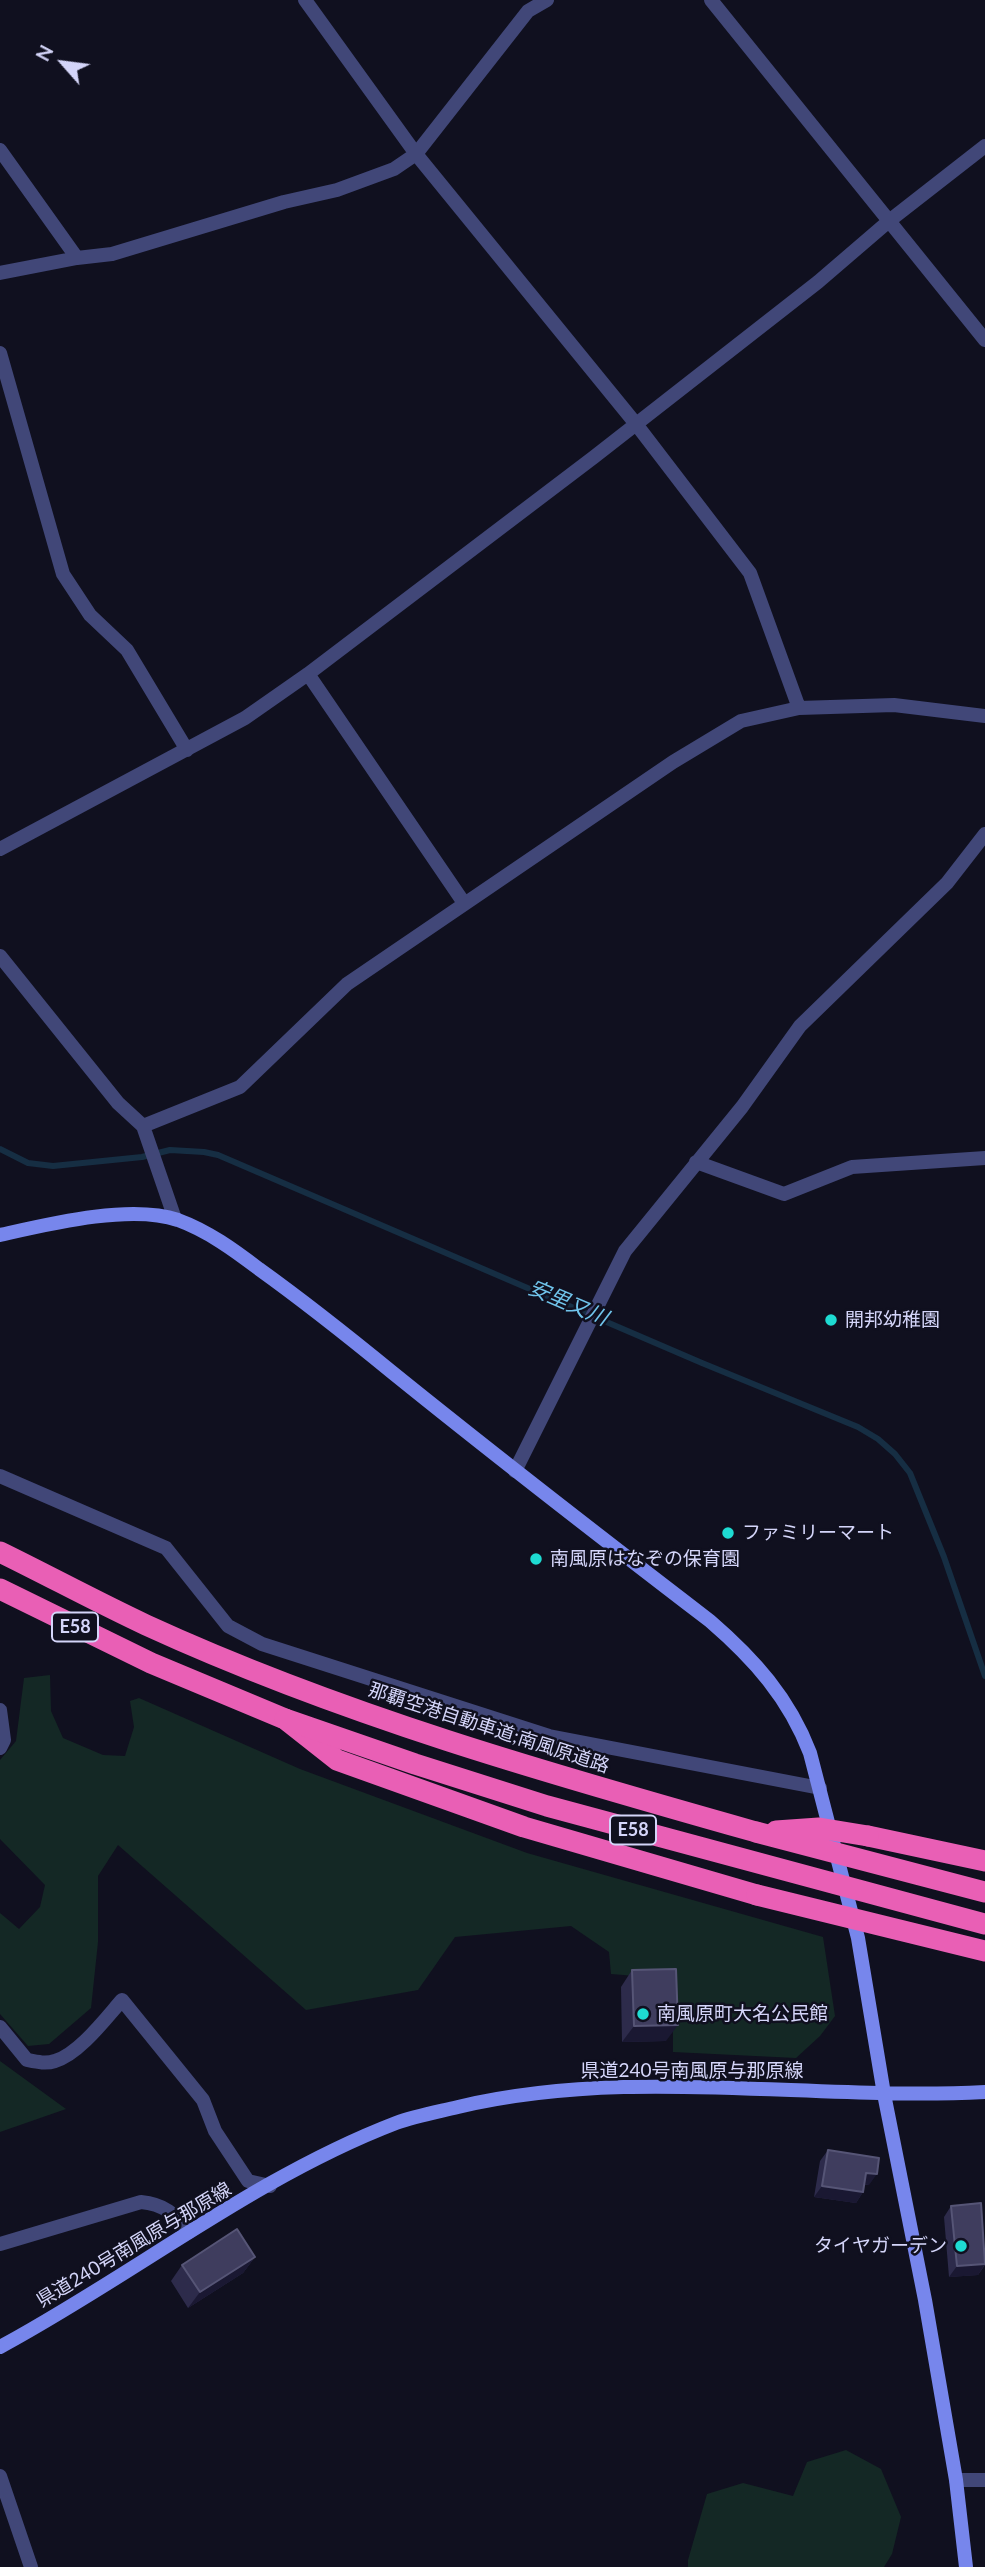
<!DOCTYPE html>
<html>
<head>
<meta charset="utf-8">
<style>
  body { margin:0 }
  #map { position:relative; width:985px; height:2567px; overflow:hidden; background:#10101f; font-family:Lato,sans-serif }
  canvas { display:block }
  .north { position:absolute; left:28px; top:28px; width:70px; height:70px; -webkit-text-stroke:5px #10101f; paint-order:stroke; rotate:298deg; font-size:19px; font-weight:700; line-height:28px; text-align:center; color:#d4d5f9 }
  .north::after { content:''; display:block; margin:auto; width:24px; height:32px; background:#d4d5f9; clip-path:polygon(50% 0,100% 100%,50% 72%,0 100%) }
</style>
</head>
<body>
<div id="map">
<canvas width="985" height="2567"></canvas>
<div class="north">N</div>
</div>
<script>
const ctx = document.querySelector('canvas').getContext('2d');
ctx.lineJoin = 'round';
function fillPath(path, color) { ctx.fillStyle = color; ctx.fill(path, 'evenodd'); }
function strokePath(path, color, width, dash) { ctx.strokeStyle = color; ctx.lineWidth = width; ctx.lineCap = dash ? 'butt' : 'round'; ctx.setLineDash(dash || []); ctx.stroke(path); }
function drawText(font, color, halo, rows, align = 'center') {
  ctx.font = font + ' Lato,"Noto Sans JP",sans-serif'; ctx.lineWidth = 5; ctx.setLineDash([]); ctx.textBaseline = 'middle'; ctx.strokeStyle = halo; ctx.fillStyle = color; for (const [text, x, y, turn = 0] of rows) {
    ctx.save(); ctx.translate(x, y); ctx.rotate((+turn || 0) * Math.PI / 180); ctx.textAlign = isNaN(turn) ? turn : align; if (halo) ctx.strokeText(text, 0, 0); ctx.fillText(text, 0, 0); ctx.restore();
  }
}
fillPath(new Path2D(`
  M50,1675L51,1711L63,1738L103,1755L125,1756L134,1727L130,1701L139,1698L300,1769L527,1853L823,1937L835,2016L820,2036L796,2058L673,2052V1979L611,1974L609,1952L571,1926L455,1937L418,1990L306,2010L118,1845L98,1876V1942L91,2008L49,2044L28,2046L0,2014V1913L19,1929L40,1907L45,1885L0,1839V1760L16,1741L24,1678Z
  M0,2061L66,2109L0,2132Z
  M846,2450L881,2469L901,2517L892,2554L884,2567H688V2560L707,2494L743,2483L793,2496L807,2462Z`), '#142825');
strokePath(new Path2D(`
  M0,1149L28,1163L53,1166L142,1157L170,1150L204,1152L218,1155L702,1363L858,1427L878,1439L895,1454L910,1473L944,1557L985,1676`), '#162e43', 6);
strokePath(new Path2D(`
  M305,0L416,154L636,424L750,573L799,708
  M711,0L985,340
  M0,150L77,258
  M0,273L77,258L112,254L284,202L337,190L394,169L416,154L528,11L547,0
  M0,353L63,574L90,615L127,650L187,750
  M308,674L464,903
  M0,849L245,718L308,674L594,457L818,282L889,221L985,146
  M0,956L118,1103L143,1126L175,1219
  M143,1126L240,1087L347,984L673,762L741,721L799,708L894,705L985,716
  M696,1162L784,1194L852,1167L985,1158
  M515,1471L625,1251L742,1107L800,1026L947,883L985,834
  M0,1476L166,1548L228,1626L262,1644L549,1736L820,1788
  M0,1710L4,1740L0,1748
  M0,2027L27,2060C37,2062 46,2064 55,2061C79,2054 106,2018 122,2000L203,2100L215,2131L248,2181L270,2186
  M0,2244L141,2202C163,2204 176,2214 189,2232
  M0,2476L31,2567
  M956,2480H985`), '#414778', 14);
strokePath(new Path2D(`
  M0,1235C49,1224 130,1204 178,1220C208,1231 234,1250 259,1269C305,1302 349,1337 393,1373C497,1457 603,1539 710,1621C754,1659 789,1698 810,1753L858,1938L884,2094L925,2300L956,2480L966,2567
  M0,2347C132,2276 255,2177 396,2123C415,2116 437,2112 458,2107C631,2066 809,2101 985,2092`), '#7786ec', 14);
strokePath(new Path2D(`
  M0,1552C49,1576 97,1602 146,1625C342,1715 550,1774 756,1832
  M0,1589L151,1663L285,1719L337,1760L524,1827L757,1895
  M868,1836L985,1861`), '#e95fb5', 21);
strokePath(new Path2D(`
  M285,1719L415,1764L547,1806L985,1924
  M776,1831L819,1828L868,1836
  M756,1832L985,1892
  M757,1895L985,1951`), '#e95fb5', 21);
fillPath(new Path2D(`
  M632,1970L666,2041L622,2042L621,1987Z
  M828,2150L869,2185H864L863,2192L856,2203L814,2197L820,2161Z
  M951,2206L985,2252V2265L978,2275L949,2277L944,2217Z
  M255,2257L243,2273L188,2308L171,2281L182,2265Z`), '#2d2b4b');
fillPath(new Path2D(`
  M678,2025L666,2041L622,2042L634,2026Z
  M866,2173L877,2174L869,2185L859,2184Z
  M822,2186L863,2192L856,2203L814,2197Z
  M255,2257L243,2273L188,2308L200,2292Z
  M985,2264L978,2275L949,2277L957,2266Z`), '#1a1832');
const building = new Path2D(`
  M676,1969L678,2025L634,2026L632,1970Z
  M828,2150L879,2158L877,2174L866,2173L863,2192L822,2186Z
  M981,2203L985,2264L957,2266L951,2206Z
  M237,2229L255,2257L200,2292L182,2265Z`);
fillPath(building, '#3f3d5e');
strokePath(building, '#565576', 2);
for (const [x, y, r, color] of [
  [831,1320,7,"#1edbd2"],
  [728,1533,7,"#1edbd2"],
  [536,1559,7,"#1edbd2"],
  [643,2014,7,"#1edbd2"],
  [961,2246,7,"#1edbd2"]
]) { const dot = new Path2D(); dot.arc(x, y, r, 0, 2 * Math.PI); ctx.fillStyle = color; ctx.fill(dot); strokePath(dot, '#10101f', 2.5); }
for (const [x, y, w] of [
  [75,1627,46],
  [633,1830,46]
]) { const box = new Path2D(); box.roundRect(x - w / 2, y - 14.5, w, 29, 5); ctx.fillStyle = '#10101f'; ctx.fill(box); strokePath(box, '#d4d5f9', 2); }
drawText('bold 18px', '#d4d5f9', null, [
  ["E58",75,1627],
  ["E58",633,1830]
]);
drawText('19px', '#d4d5f9', '#10101f', [
  ["開邦幼稚園",845,1320],
  ["ファミリーマート",742,1533],
  ["南風原はなぞの保育園",550,1559],
  ["南風原町大名公民館",657,2014],
  ["タイヤガーデン",947,2246,"right"]
], 'left');
drawText('19px', '#d4d5f9', '#10101f', [
  ["那覇空港自動車道;南風原道路",489,1728,18],
  ["県道240号南風原与那原線",692,2071],
  ["県道240号南風原与那原線",134,2245,-31]
]);
drawText('italic 21px', '#70c4eb', '#10101f', [
  ["安里又川",568,1303,23]
]);
</script>
</body>
</html>
